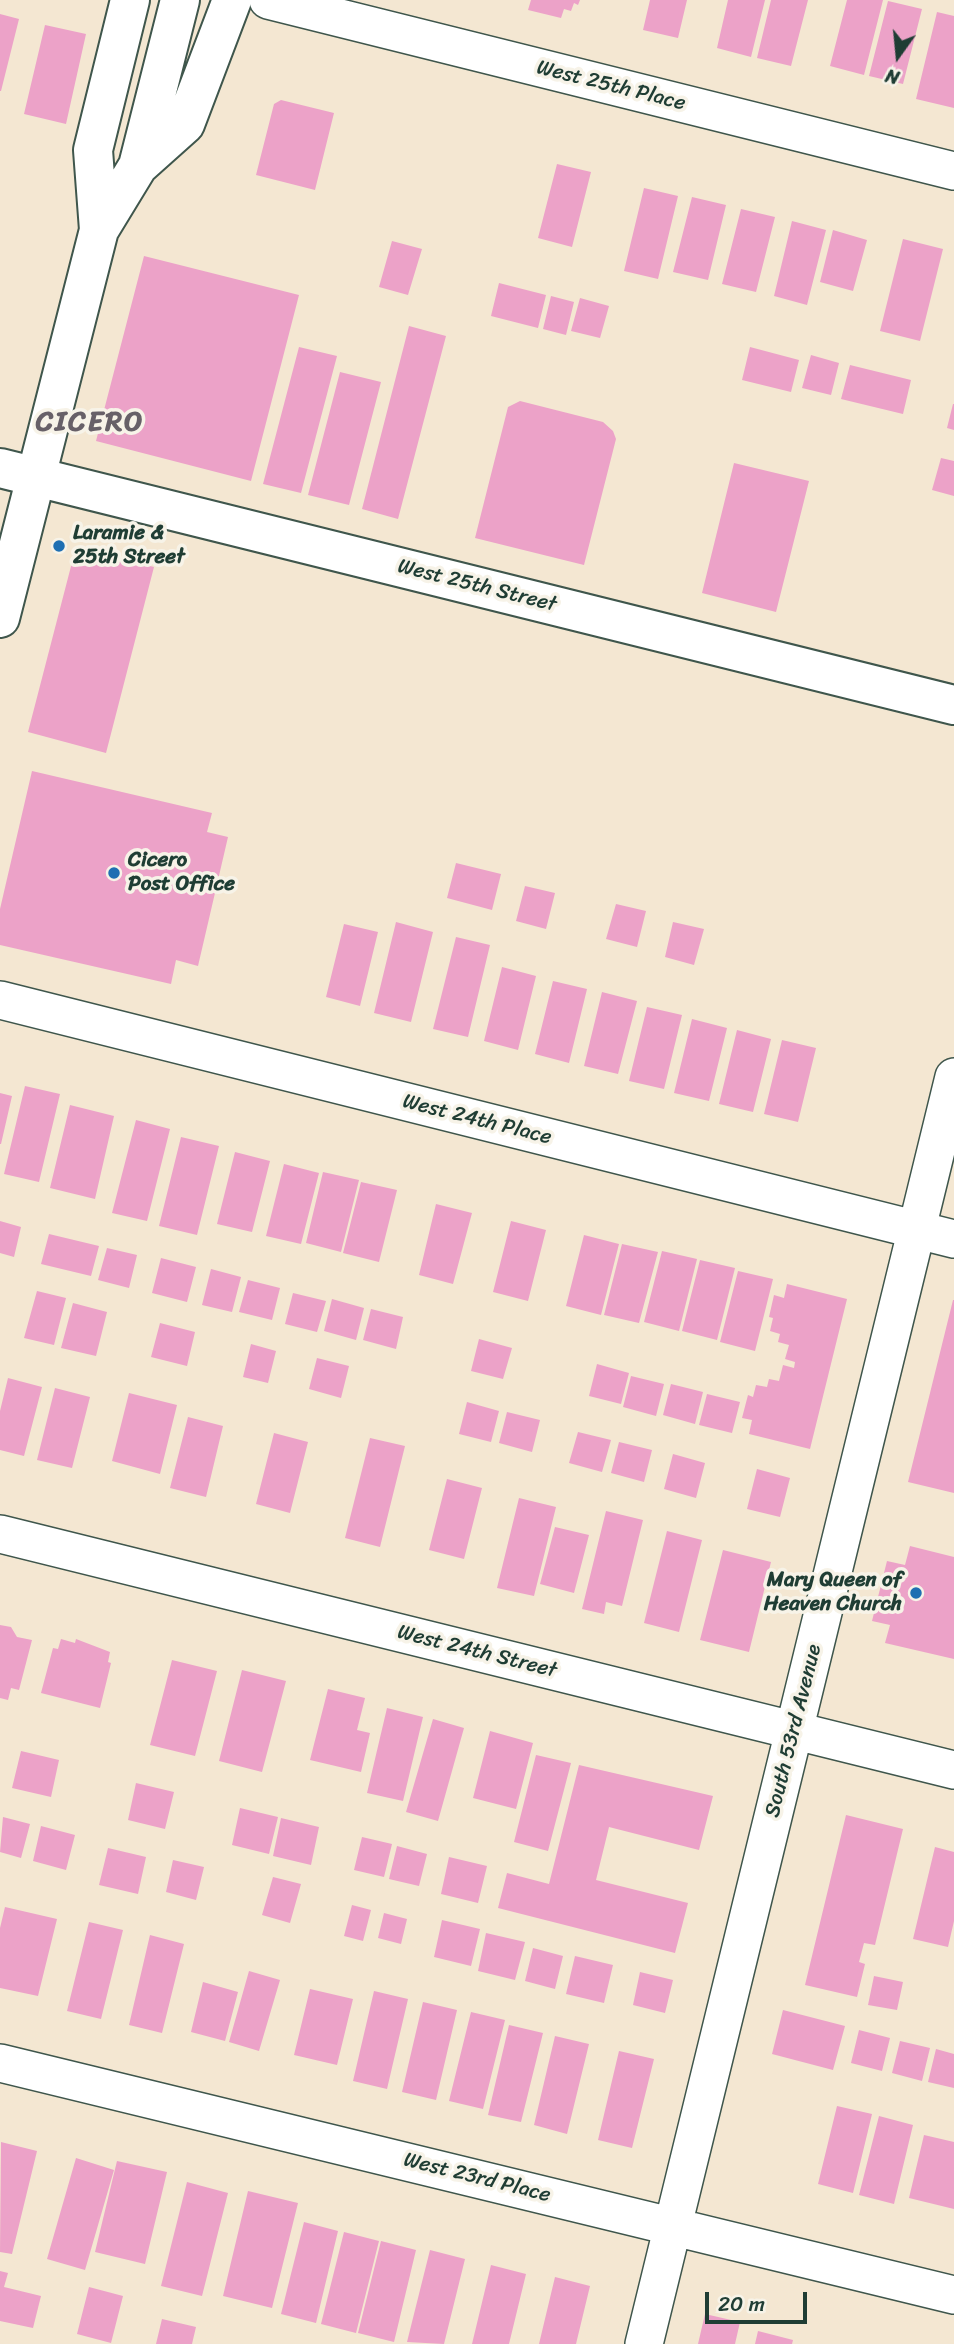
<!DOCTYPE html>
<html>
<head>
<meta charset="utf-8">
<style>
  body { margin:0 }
  #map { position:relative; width:954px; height:2344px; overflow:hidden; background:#f4e7d2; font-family:Sriracha,sans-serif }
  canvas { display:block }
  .north { position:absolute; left:863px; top:21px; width:70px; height:70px; -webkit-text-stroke:5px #f7f3e8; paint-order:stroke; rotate:195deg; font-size:19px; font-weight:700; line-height:28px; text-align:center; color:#1f3d34 }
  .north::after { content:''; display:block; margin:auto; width:24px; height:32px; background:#1f3d34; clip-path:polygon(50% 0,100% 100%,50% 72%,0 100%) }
  .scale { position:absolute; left:705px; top:2292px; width:102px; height:32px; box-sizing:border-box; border:4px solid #1f3d34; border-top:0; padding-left:9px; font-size:21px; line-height:24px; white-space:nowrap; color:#1f3d34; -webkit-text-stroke:5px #f7f3e8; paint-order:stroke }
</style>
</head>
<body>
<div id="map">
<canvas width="954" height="2344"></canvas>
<div class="north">N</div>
<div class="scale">20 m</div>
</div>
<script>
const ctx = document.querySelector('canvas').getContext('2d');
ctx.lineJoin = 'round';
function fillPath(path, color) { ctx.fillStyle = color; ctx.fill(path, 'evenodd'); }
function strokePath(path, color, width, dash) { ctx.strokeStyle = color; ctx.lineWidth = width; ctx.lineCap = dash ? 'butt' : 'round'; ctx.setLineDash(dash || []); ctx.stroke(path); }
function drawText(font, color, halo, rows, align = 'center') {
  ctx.font = font + ' Sriracha,sans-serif'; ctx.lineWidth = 7; ctx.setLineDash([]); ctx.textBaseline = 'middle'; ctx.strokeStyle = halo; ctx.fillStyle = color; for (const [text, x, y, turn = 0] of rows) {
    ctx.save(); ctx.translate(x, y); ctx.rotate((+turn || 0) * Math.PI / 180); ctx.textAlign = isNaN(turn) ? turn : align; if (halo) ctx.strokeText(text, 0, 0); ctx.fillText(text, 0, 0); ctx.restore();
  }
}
fillPath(new Path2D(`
  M531,0H580L578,5L574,3L571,11L564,9L561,18L528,10Z
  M650,0H687L678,38L643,30Z
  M728,0H765L751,57L717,48Z
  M771,0H808L791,66L757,58Z
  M847,0H883L864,75L830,66Z
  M888,1L922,9L903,84L869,76Z
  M937,12L954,16V108L916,99Z
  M0,14L19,19L1,91H0Z
  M45,25L86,34L66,124L24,114Z
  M281,100L334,113L315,190L256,175L274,104Z
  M557,164L591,172L572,247L538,238Z
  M644,188L678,196L658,279L624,271Z
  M692,197L726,205L708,280L673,272Z
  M741,209L775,217L756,292L722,284Z
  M792,221L826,230L807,305L774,296Z
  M833,230L867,240L853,291L820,282Z
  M903,239L943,249L920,341L880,331Z
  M392,241L422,249L408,295L379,287Z
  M144,256L299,295L251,481L96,441Z
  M499,283L546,295L538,328L491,316Z
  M551,296L574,302L566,335L543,329Z
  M580,298L609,306L600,338L571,331Z
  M409,326L446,336L398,519L362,509Z
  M299,347L337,356L301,493L263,484Z
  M750,347L799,360L791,392L742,380Z
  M811,355L839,363L831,395L802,388Z
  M850,365L911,380L903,414L841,399Z
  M340,372L381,382L349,505L308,495Z
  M520,401L603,422L613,431L616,439L584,565L475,538L508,407Z
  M953,404H954V430L947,428Z
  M941,458L954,461V496L932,490Z
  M734,463L809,481L776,612L702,593Z
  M76,547L154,567L106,753L28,732Z
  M32,771L212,813L207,832L228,837L198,966L176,960L171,984L0,945V909Z
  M456,863L501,874L492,910L447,898Z
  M525,886L555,893L546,929L516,921Z
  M616,904L646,911L637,947L606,939Z
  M396,922L433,932L411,1022L374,1013Z
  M673,922L704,929L694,965L665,957Z
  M344,924L378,932L360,1006L326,997Z
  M456,937L490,945L468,1037L433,1029Z
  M502,967L536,976L518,1050L484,1041Z
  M553,981L587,989L569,1063L535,1054Z
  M602,992L637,1001L618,1074L584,1066Z
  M647,1007L682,1015L664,1089L629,1081Z
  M692,1019L727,1028L709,1101L674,1093Z
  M737,1030L771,1039L753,1112L719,1104Z
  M782,1040L816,1048L798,1122L764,1114Z
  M25,1086L60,1094L39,1182L4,1174Z
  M0,1093L12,1096L1,1144H0Z
  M70,1105L114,1116L95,1199L50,1188Z
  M136,1120L170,1129L147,1221L112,1213Z
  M181,1137L219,1146L197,1235L159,1226Z
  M235,1152L270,1161L252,1232L217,1224Z
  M284,1164L319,1173L301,1244L266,1236Z
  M323,1172L359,1180L341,1252L306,1243Z
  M361,1182L397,1190L379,1262L343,1253Z
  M436,1204L472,1213L453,1284L419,1275Z
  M0,1221L21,1227L14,1257L0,1253Z
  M511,1221L546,1230L528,1301L493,1292Z
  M49,1234L99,1246L91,1276L41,1264Z
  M584,1235L619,1244L601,1315L566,1306Z
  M622,1244L658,1252L639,1323L604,1315Z
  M107,1248L137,1255L129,1288L98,1280Z
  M662,1251L697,1259L679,1331L644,1322Z
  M161,1258L196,1267L187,1302L152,1293Z
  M700,1260L735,1268L717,1340L682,1331Z
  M211,1269L241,1277L232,1312L202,1305Z
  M738,1271L773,1279L755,1351L720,1342Z
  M248,1280L280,1288L272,1320L239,1312Z
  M787,1284L847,1299L810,1449L749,1434L752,1420L742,1418L748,1395L753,1397L756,1385L767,1387L769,1379L779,1381L783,1365L794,1368L795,1362L785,1359L789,1345L778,1342L780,1334L770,1331L773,1318L769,1317L774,1295L784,1298Z
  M37,1291L66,1298L54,1345L24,1338Z
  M293,1293L326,1301L317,1332L285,1324Z
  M332,1299L364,1308L356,1340L324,1331Z
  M953,1300H954V1493L908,1482Z
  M73,1303L107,1312L96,1356L61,1348Z
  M371,1309L403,1317L396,1349L363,1340Z
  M160,1323L195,1332L187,1366L151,1357Z
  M479,1339L512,1348L503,1379L471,1371Z
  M251,1344L276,1351L268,1383L243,1377Z
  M317,1358L349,1366L341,1398L309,1389Z
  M597,1364L629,1373L621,1404L589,1396Z
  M631,1376L664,1384L656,1416L623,1407Z
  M8,1378L42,1387L24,1456L0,1450V1411Z
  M671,1384L703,1392L695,1424L663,1415Z
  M55,1388L90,1397L72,1468L37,1460Z
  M129,1393L177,1405L160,1474L112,1461Z
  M707,1394L740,1402L732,1433L699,1425Z
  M467,1402L499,1411L491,1442L459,1434Z
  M507,1412L540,1420L532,1452L499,1443Z
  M188,1417L223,1426L206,1497L170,1488Z
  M578,1432L611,1440L602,1472L569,1463Z
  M274,1433L308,1442L290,1513L256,1504Z
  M370,1438L405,1446L380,1547L345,1538Z
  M619,1442L652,1450L644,1482L611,1473Z
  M673,1454L705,1463L696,1498L664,1489Z
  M757,1469L790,1478L780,1517L747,1509Z
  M447,1479L482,1488L464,1559L429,1550Z
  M519,1498L556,1507L534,1596L497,1588Z
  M606,1511L643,1520L622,1606L606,1602L604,1614L582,1609Z
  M555,1527L589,1535L574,1593L540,1584Z
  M667,1531L702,1540L679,1632L644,1623Z
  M910,1546L954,1557V1659L885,1643L890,1625L872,1621L887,1561L905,1565Z
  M723,1550L771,1562L749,1652L700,1640Z
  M0,1625L11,1627L17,1637L32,1640L19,1690L11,1688L8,1700L0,1698Z
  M61,1639L75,1643L76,1639L110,1652L108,1662L111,1663L100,1708L41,1693L53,1648L58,1649Z
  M172,1660L217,1671L195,1756L150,1745Z
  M242,1670L286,1681L262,1772L219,1761Z
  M328,1689L365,1698L357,1730L370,1733L361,1772L310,1760Z
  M387,1708L423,1717L403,1801L367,1793Z
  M433,1719L464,1728L438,1821L406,1812Z
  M490,1731L533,1743L516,1809L473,1798Z
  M21,1751L59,1760L51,1797L12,1788Z
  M536,1755L571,1763L548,1851L514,1842Z
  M579,1765L713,1796L699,1850L609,1827L596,1880L688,1903L675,1953L498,1908L507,1873L549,1884Z
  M136,1783L174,1792L165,1829L128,1820Z
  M240,1808L278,1817L269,1854L232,1845Z
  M846,1815L903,1829L875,1945L864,1943L859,1962L865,1964L857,1997L805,1985Z
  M3,1817L30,1824L21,1858L0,1852Z
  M281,1818L319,1827L311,1865L273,1856Z
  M41,1826L75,1835L66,1870L33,1861Z
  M362,1837L392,1844L384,1877L354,1870Z
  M397,1846L427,1854L419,1886L389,1879Z
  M935,1847L954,1852V1921L948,1947L913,1939Z
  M108,1848L146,1857L138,1894L99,1885Z
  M449,1857L487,1866L478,1903L441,1894Z
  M173,1860L204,1867L196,1900L166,1892Z
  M273,1877L301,1884L290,1923L262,1915Z
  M352,1905L371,1910L363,1941L344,1936Z
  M5,1907L57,1919L38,1996L0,1988V1928Z
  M384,1913L407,1919L401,1944L378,1938Z
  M442,1920L480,1929L471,1966L434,1957Z
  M89,1922L123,1930L101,2019L67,2011Z
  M486,1933L525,1942L515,1980L478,1971Z
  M150,1935L184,1944L162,2033L129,2025Z
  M533,1948L563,1956L555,1989L525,1981Z
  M575,1956L613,1965L604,2003L566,1994Z
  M249,1971L280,1980L259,2051L229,2042Z
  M640,1972L673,1980L665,2013L633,2005Z
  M874,1976L903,1982L897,2010L868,2005Z
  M203,1982L238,1992L225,2041L191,2032Z
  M310,1989L353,1999L337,2065L294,2055Z
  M374,1991L408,1999L387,2089L353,2081Z
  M423,2002L457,2010L436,2100L402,2092Z
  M783,2010L845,2026L833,2070L772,2054Z
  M471,2012L505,2020L483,2109L449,2101Z
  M509,2025L543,2033L521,2122L488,2115Z
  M859,2030L890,2038L882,2071L851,2063Z
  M555,2036L589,2044L567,2134L534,2125Z
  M900,2041L930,2048L922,2081L892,2073Z
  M936,2049L954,2054V2088L928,2082Z
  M619,2051L654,2059L632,2148L598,2140Z
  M837,2106L872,2114L853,2193L818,2184Z
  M879,2116L913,2125L894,2204L859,2195Z
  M924,2135L954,2142V2209L909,2198Z
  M1,2142L37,2151L12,2254L0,2252Z
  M76,2158L114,2170L85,2270L47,2259Z
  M117,2161L167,2172L145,2264L95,2252Z
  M187,2182L228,2193L202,2296L161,2286Z
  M248,2191L298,2203L272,2308L223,2296Z
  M304,2222L338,2231L316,2323L281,2314Z
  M344,2232L379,2241L356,2333L321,2324Z
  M381,2241L416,2250L394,2342L358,2333Z
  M430,2250L465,2259L444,2344L407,2342Z
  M491,2265L526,2274L509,2344H472Z
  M0,2271L8,2273L4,2287L41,2296L33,2328L0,2321Z
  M555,2277L590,2286L576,2344H539Z
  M89,2287L123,2296L111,2343L77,2334Z
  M705,2314L740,2322L735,2344H698Z
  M162,2319L196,2327L192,2344H156Z
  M758,2331L793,2340L792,2344H755Z`), '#eca2c8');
const minor = new Path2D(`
  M268,0L954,171
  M0,1000L954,1239
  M0,1534L954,1770
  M0,2063L954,2295
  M644,2344L954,1077`);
const tertiary = new Path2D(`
  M0,468L954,705`);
const secondary = new Path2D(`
  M138,166L185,124L232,0
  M99,230L93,150L130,0
  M0,618L99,230L138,166L180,0`);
strokePath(minor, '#3f564c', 40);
strokePath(tertiary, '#3f564c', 42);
strokePath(secondary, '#3f564c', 42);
strokePath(minor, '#fff', 37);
strokePath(tertiary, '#fff', 38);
strokePath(secondary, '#fff', 38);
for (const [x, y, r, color] of [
  [59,546,7,"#1f6fb2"],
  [114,873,7,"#1f6fb2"],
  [916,1593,7,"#1f6fb2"]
]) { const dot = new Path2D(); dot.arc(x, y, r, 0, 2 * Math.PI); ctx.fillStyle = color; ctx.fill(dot); strokePath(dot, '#f7f3e8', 2.5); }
drawText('21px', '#1f3d34', '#f7f3e8', [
  ["West 25th Place",611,86,14],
  ["West 25th Street",477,586,14],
  ["West 24th Place",477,1120,14],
  ["West 24th Street",477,1652,14],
  ["South 53rd Avenue",794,1731,-76],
  ["West 23rd Place",477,2178,14]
]);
drawText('bold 21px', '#1f3d34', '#f7f3e8', [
  ["Laramie &",73,534],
  ["25th Street",73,558],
  ["Cicero",128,861],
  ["Post Office",128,885],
  ["Mary Queen of",902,1581,"right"],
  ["Heaven Church",902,1605,"right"]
], 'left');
ctx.letterSpacing = '2px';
drawText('bold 28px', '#676068', '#f7f3e8', [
  ["CICERO",90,423]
]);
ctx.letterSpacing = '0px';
</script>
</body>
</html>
